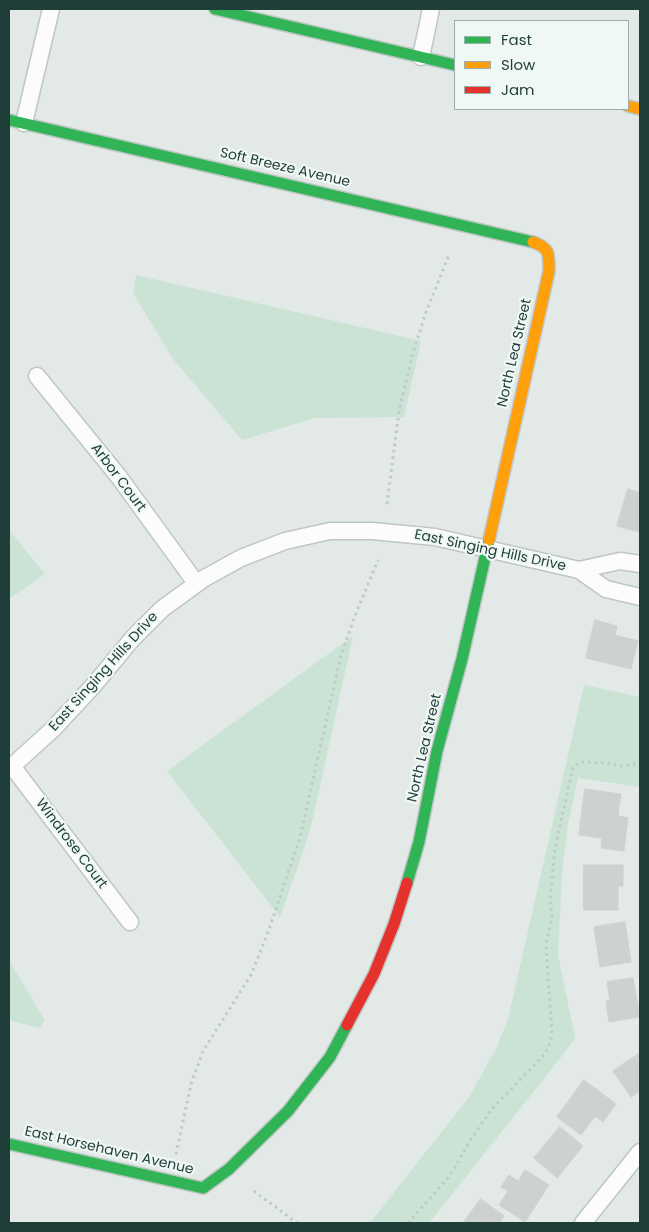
<!DOCTYPE html>
<html>
<head>
<meta charset="utf-8">
<style>
  body { margin:0 }
  #map { position:relative; width:649px; height:1232px; overflow:hidden; background:#e2e9e7; font-family:Poppins,sans-serif }
  canvas { display:block }
  .frame { position:absolute; inset:0; border:10px solid #1f3d39; pointer-events:none }
  .legend { position:absolute; left:454px; top:20px; width:175px; height:90px; box-sizing:border-box; background:#f0f8f5; border:1px solid #9cadaa; margin:0; padding:6px 9px; list-style:none; font-size:15px; color:#1f3d39 }
  .legend li { display:flex; align-items:center; gap:10px; height:25px }
  .legend b { width:25px; border:1px solid #9cadaa }
</style>
</head>
<body>
<div id="map">
<canvas width="649" height="1232"></canvas>
<div class="frame"></div>
<ul class="legend">
<li><b style="height:6px;background:#30b455"></b>Fast</li>
<li><b style="height:6px;background:#ff9f0a"></b>Slow</li>
<li><b style="height:6px;background:#e5322d"></b>Jam</li>
</ul>
</div>
<script>
const ctx = document.querySelector('canvas').getContext('2d');
ctx.lineJoin = 'round';
function fillPath(path, color) { ctx.fillStyle = color; ctx.fill(path, 'evenodd'); }
function strokePath(path, color, width, dash) { ctx.strokeStyle = color; ctx.lineWidth = width; ctx.lineCap = dash ? 'butt' : 'round'; ctx.setLineDash(dash || []); ctx.stroke(path); }
function drawText(font, color, halo, rows, align = 'center') {
  ctx.font = font + ' Poppins,sans-serif'; ctx.lineWidth = 4.5; ctx.setLineDash([]); ctx.textBaseline = 'middle'; ctx.strokeStyle = halo; ctx.fillStyle = color; for (const [text, x, y, turn = 0] of rows) {
    ctx.save(); ctx.translate(x, y); ctx.rotate((+turn || 0) * Math.PI / 180); ctx.textAlign = isNaN(turn) ? turn : align; if (halo) ctx.strokeText(text, 0, 0); ctx.fillText(text, 0, 0); ctx.restore();
  }
}
fillPath(new Path2D(`
  M136,275L421,341L404,417L315,418L242,440L173,359L133,293Z
  M9,530L45,574L9,599Z
  M353,636L313,818L306,843L280,917L167,771Z
  M584,685L640,697V787L578,778L568,824L562,873L558,955L575,1038L562,1056L429,1223H370L469,1097L496,1049L508,1019Z
  M9,960L45,1021L39,1028L9,1020Z`), '#cae3d5');
const building = new Path2D(`
  M628,489L640,493L639,532L617,526Z
  M595,620L617,626L615,635L638,641L631,669L586,658Z
  M585,789L621,794L618,816L628,818L624,851L601,848L602,838L579,835Z
  M584,865H623V886H618V910H584Z
  M625,922L631,962L600,967L594,927Z
  M633,978L640,1017L609,1022L606,1001L610,1000L607,982Z
  M640,1053V1091L631,1097L613,1071Z
  M584,1080L616,1104L603,1122L595,1116L581,1135L557,1117Z
  M560,1127L583,1146L557,1178L534,1158Z
  M525,1170L549,1185L525,1222L499,1205L508,1191L501,1187L509,1175L518,1181Z
  M481,1199L504,1216L499,1223H463Z`);
fillPath(building, '#cdd2d1');
strokePath(building, '#cbd2d0', 1);
const street = new Path2D(`
  M421,57L431,9
  M24,123L51,9
  M37,376L119,477L196,583
  M579,570L620,561L640,564
  M12,766L130,922
  M9,769L53,729L93,686L133,638L162,609L203,579L241,558L285,541L330,531H372L435,537L579,570L606,589L640,597
  M583,1223L640,1152`);
const fast = new Path2D(`
  M215,9L455,65
  M9,120L533,242
  M407,883L419,842L437,751L462,659L489,540
  M9,1144L203,1188L229,1169L288,1111L330,1057L347,1025`);
const slow = new Path2D(`
  M628,106L640,109
  M489,540L549,271C549,254 550,248 533,242`);
const jam = new Path2D(`
  M347,1025L374,974L394,924L407,883`);
strokePath(street, '#bfc6c4', 19);
strokePath(fast, '#bec6c4', 14);
strokePath(slow, '#bec6c4', 14);
strokePath(jam, '#bec6c4', 14);
strokePath(new Path2D(`
  M387,504L399,411L413,353L426,312L449,255
  M176,1154L191,1084L203,1051L251,975L267,935L300,838L341,655L358,608L378,560
  M254,1191L297,1223
  M408,1223L449,1177L470,1141L491,1110L545,1054L550,1043L552,1032L546,945L552,916L550,899L555,848L573,767L580,762L606,763L620,766L640,763`), '#bfc9c8', 3, [2.5, 4]);
strokePath(street, '#fbfcfb', 16);
strokePath(fast, '#30b455', 11);
strokePath(slow, '#ff9f0a', 11);
strokePath(jam, '#e5322d', 11);
drawText('14px', '#1f3d39', '#f0f8f5', [
  ["Soft Breeze Avenue",285,168,13],
  ["North Lea Street",515,353,-77],
  ["Arbor Court",118,478,53],
  ["East Singing Hills Drive",490,551,12],
  ["East Singing Hills Drive",104,672,-48],
  ["North Lea Street",425,748,-77],
  ["Windrose Court",71,844,53],
  ["East Horsehaven Avenue",109,1151,13]
]);
</script>
</body>
</html>
